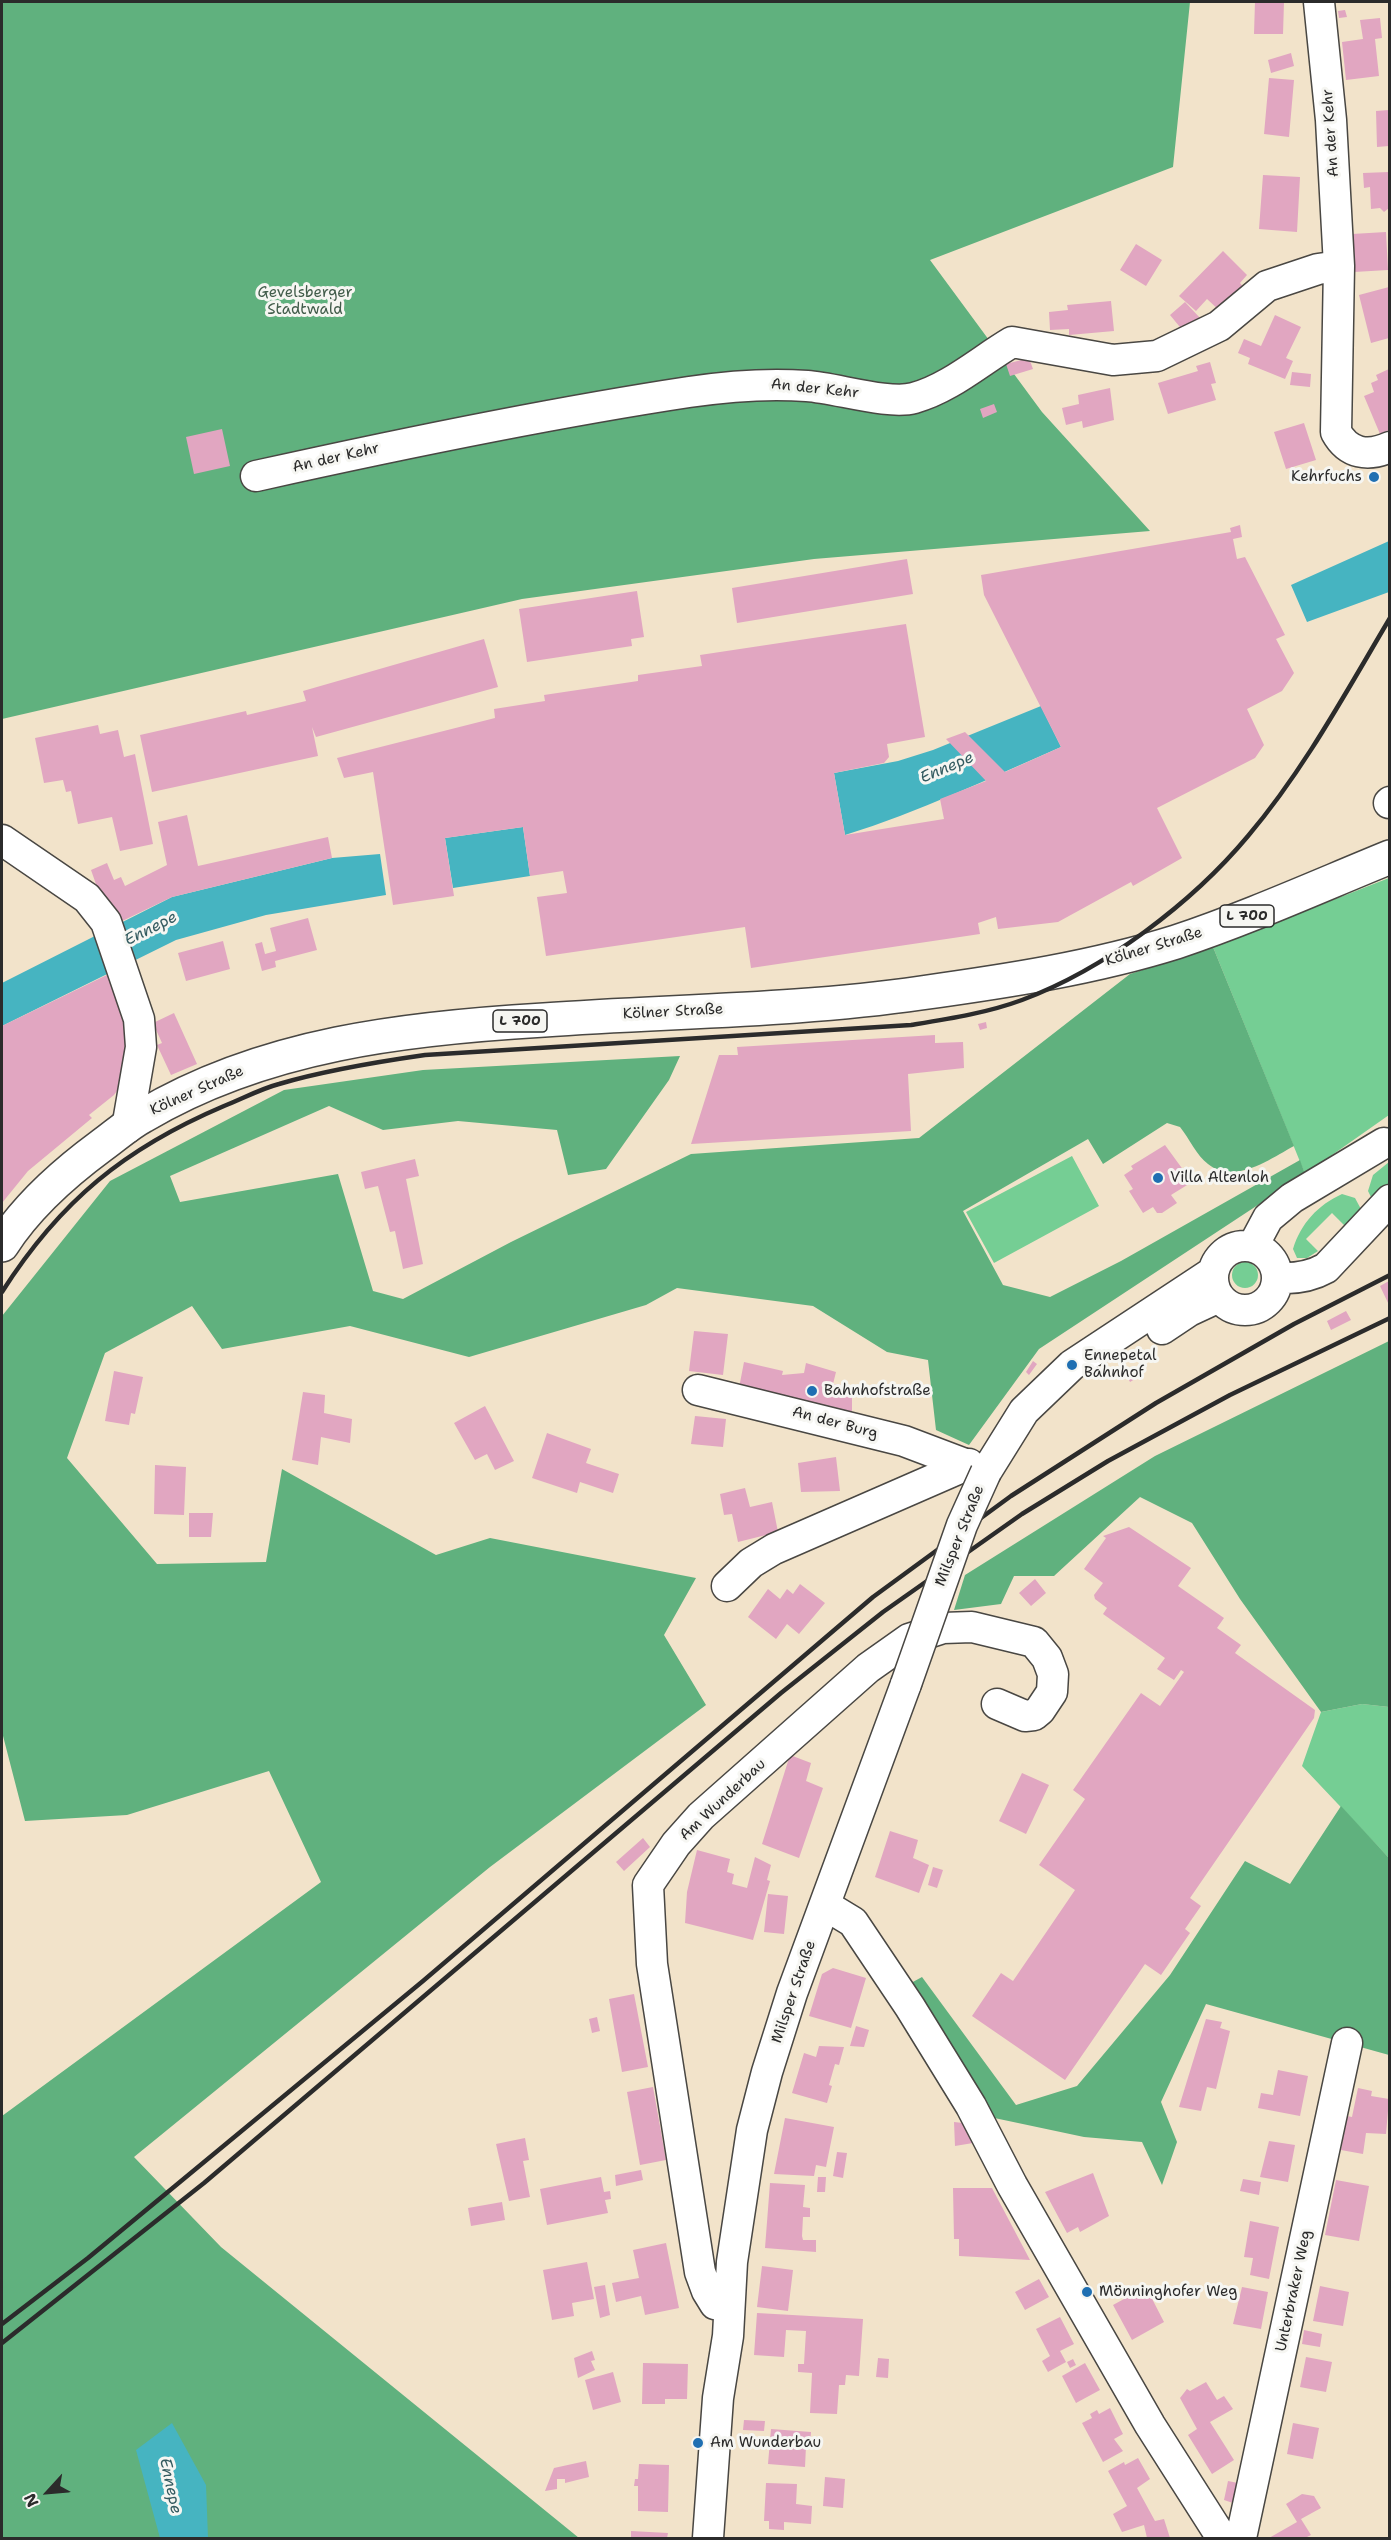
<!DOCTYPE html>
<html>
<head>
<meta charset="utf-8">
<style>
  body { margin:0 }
  #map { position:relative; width:1391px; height:2540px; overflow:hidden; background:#f2e3ca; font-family:"Shantell Sans",sans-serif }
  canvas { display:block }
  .frame { position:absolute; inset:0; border:3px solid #2b2b2b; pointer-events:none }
  .north { position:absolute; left:18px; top:2462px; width:60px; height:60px; -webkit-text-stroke:4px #f6f6f2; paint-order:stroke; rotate:244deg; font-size:16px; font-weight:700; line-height:24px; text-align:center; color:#2b2b2b }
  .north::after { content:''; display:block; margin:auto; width:21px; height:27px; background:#2b2b2b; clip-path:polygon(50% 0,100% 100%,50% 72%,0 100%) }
</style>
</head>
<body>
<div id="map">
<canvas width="1391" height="2540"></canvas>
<div class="frame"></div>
<div class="north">N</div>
</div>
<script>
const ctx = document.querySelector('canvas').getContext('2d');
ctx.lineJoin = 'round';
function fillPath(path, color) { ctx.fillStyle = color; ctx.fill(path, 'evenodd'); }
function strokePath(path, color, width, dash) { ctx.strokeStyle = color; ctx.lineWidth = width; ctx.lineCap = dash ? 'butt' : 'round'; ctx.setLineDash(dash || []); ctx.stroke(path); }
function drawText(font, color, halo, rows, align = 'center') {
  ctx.font = font + ' "Shantell Sans",sans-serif'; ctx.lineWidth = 6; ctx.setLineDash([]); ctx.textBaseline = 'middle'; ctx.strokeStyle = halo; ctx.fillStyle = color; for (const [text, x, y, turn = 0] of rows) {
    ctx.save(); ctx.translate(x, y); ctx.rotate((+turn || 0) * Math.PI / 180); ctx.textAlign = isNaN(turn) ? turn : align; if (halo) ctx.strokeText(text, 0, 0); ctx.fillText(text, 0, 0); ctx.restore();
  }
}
fillPath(new Path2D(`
  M1389,878V1115L1305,1174L1213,947Z
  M1072,1156L1099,1206L994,1263L966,1212Z
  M1389,1162V1185L1373,1201L1368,1191L1373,1175Z
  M1342,1194L1355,1198L1362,1211L1351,1224L1344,1225L1332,1213L1306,1239L1318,1251L1307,1258H1297L1293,1249C1301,1223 1318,1205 1342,1194Z
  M1232 1275a13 13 0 1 1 26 0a13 13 0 1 1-26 0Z
  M1362,1704L1389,1707V1858L1302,1766L1321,1712Z`), '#75ce94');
fillPath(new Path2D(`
  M2,2H1190L1173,167L930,260L1042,412L1150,531L814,559L522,599L2,719Z
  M1213,947L1294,1146C1270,1159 1235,1185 1208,1164C1197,1156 1189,1138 1180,1127L1167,1123L1103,1164L1088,1139L963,1211L1003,1285L1050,1297L1121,1261L1300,1160L1305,1174L1039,1349L969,1445L936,1430L928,1360L887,1352L813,1306L677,1288L646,1305L469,1357L350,1326L222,1349L192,1306L105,1353L67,1458L157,1564L266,1562L282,1469L436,1555L490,1538L696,1578L664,1635L706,1705L490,1867L134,2157L221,2247L579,2538H2V2116L321,1882L269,1771L127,1815L25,1821L2,1732V1316L110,1181L284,1090L423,1070L680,1056L669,1080L606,1169L568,1175L557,1130L458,1121L383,1130L329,1106L170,1176L180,1202L338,1174L373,1291L403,1299L511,1242L691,1154L919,1138L1130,974Z
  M1389,1341V1707L1362,1704L1321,1712L1240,1599L1192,1523L1140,1497L1054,1576H1014L1001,1604L954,1610L965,1575L1155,1456Z
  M1341,1806L1389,1858V2055L1206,2004L1161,2102L1177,2142L1162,2185L1142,2142L1084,2137L985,2116L900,1989L922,1977L1016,2105L1077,2086L1170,1975L1245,1861L1290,1884Z`), '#60b17e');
fillPath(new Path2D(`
  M1389,541V592L1307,622L1291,585Z
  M1041,706L1061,747C990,778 919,812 845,835L834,773L898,761L933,750Z
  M523,827L530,876L453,888L445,838Z
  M380,854L386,895L266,915L176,940L2,1026V983L172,897L332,858Z
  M172,2423L206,2485L208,2538H160L136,2450Z`), '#46b4c1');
fillPath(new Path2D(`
  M1255,2H1284L1283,34H1254Z
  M1345,10L1347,17L1339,18L1338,11Z
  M1380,18L1382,38L1375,39L1379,76L1346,80L1342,42L1363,39L1360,20Z
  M1291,53L1294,66L1271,73L1268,60Z
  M1269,78L1294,80L1289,137L1264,134Z
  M1389,110V146L1377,147L1376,111Z
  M1389,172V208L1384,212L1380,208L1371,209L1370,187L1364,188L1363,173Z
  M1263,175L1300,177L1297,232L1259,229Z
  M1386,232L1388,270L1354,272L1352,234Z
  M1136,244L1162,260L1146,286L1120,270Z
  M1223,251L1247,275L1240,283L1244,288L1221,312L1207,299L1196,311L1179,296Z
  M1389,287V338L1371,343L1359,295Z
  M1111,301L1114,331L1069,335V329L1050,330L1049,312L1068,310L1067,305Z
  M1185,302L1201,319L1184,332L1170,315Z
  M1275,315L1301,327L1286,358L1293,361L1285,379L1248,364L1250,358L1238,353L1244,339L1261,346Z
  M1029,358L1033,369L1010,376L1006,364Z
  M1210,362L1216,383L1211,384L1216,400L1168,414L1158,383L1198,371L1196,366Z
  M1389,369V430L1380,434L1364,396L1374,392L1371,383L1378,380L1376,375Z
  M1292,372L1311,374L1310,387L1290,385Z
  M1110,388L1114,420L1083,428L1082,421L1066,425L1062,408L1079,404L1078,395Z
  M994,404L997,412L983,418L980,409Z
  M1304,423L1316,460L1286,469L1274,432Z
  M222,429L230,466L194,474L186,437Z
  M1240,525L1242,537L1233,539L1237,559L1245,557L1285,635L1276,639L1294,673L1282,691L1247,709L1264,745L1255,758L1157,808L1182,858L1133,886L1131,882L1058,922L998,929L996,917L978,923L980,934L751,968L745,927L546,956L537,897L567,893L563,871L530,876L523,827L445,838L454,896L393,905L373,772L344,778L337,758L495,718L494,709L545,701L544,695L638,681V675L702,666L700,655L906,624L925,737L887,744L889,757L884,763L834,773L845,835L944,819L940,799L986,781L946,739L965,732L1005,772L1061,747L984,595L981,575L1231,532L1230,528Z
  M907,559L913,594L737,623L732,588Z
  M637,591L644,637L631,639L632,646L527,662L519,609Z
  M484,639L498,687L316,737L312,727L318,756L152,792L140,735L246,711L247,715L306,701L303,691Z
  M98,725L100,734L118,730L124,757L135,754L153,844L120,851L112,817L78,824L71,791L66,792L63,780L44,783L35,738Z
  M187,815L198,866L328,837L332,858L172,897L116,924L97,887L91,870L107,863L114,880L121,877L125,886L167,865L158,822Z
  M308,918L317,950L275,961L276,967L262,971L255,944L262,942L265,954L276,951L270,928Z
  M223,941L230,969L186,981L178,953Z
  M113,972L126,1009L128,1069L119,1088L114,1095L89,1115L92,1118L28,1171L2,1203V1026Z
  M174,1013L197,1064L171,1075L157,1045L162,1043L153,1023Z
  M986,1022L987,1028L980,1030L978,1024Z
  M935,1035V1043L963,1042L964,1068L908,1074L911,1131L691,1144L719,1055H738L737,1047Z
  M1165,1145L1192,1182L1171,1195L1177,1203L1162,1213H1157L1153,1207L1143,1213L1129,1191L1133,1189L1124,1175L1133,1169L1131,1166Z
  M415,1159L419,1176L406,1179L423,1264L403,1269L395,1231L390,1232L378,1186L365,1189L361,1172Z
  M1389,1281V1305L1380,1286Z
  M1346,1311L1351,1320L1331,1330L1327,1321Z
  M694,1331L728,1334L723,1375L689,1371Z
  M1033,1361L1037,1364L1029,1375L1026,1372Z
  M744,1362L783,1371L782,1375L804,1373L806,1363L836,1372L833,1384L852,1386V1415L739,1388Z
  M1140,1369L1143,1374L1130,1382L1127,1376Z
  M114,1371L143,1377L135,1414L131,1413L129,1425L105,1421Z
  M303,1392L325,1395L324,1413L352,1419L350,1443L321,1437L318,1465L292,1460Z
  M485,1406L514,1461L495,1470L487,1454L475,1460L454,1423Z
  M695,1416L726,1419L723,1447L691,1444Z
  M547,1433L591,1449L586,1463L619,1474L613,1493L580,1482L577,1493L532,1478Z
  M836,1457L840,1491L801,1492L798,1463Z
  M155,1465L186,1467L184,1515L154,1514Z
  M745,1488L750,1507L772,1502L778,1532L738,1542L732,1514L724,1515L720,1494Z
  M189,1513H213L211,1537H189Z
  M1129,1527L1191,1568L1178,1586L1224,1618L1217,1628L1241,1645L1235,1653L1315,1710L1314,1718L1190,1898L1201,1906L1185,1929L1190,1933L1161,1975L1145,1964L1065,2080L972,2016L1001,1973L1013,1981L1075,1890L1039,1865L1085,1799L1073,1790L1141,1693L1160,1706L1184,1672L1181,1670L1174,1680L1157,1669L1165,1658L1103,1614L1107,1608L1095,1599L1094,1595L1103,1583L1084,1569L1106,1538L1103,1536Z
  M1035,1579L1046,1593L1031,1606L1019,1593Z
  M800,1584L825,1603L799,1634L787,1624L776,1639L748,1617L768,1589L780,1599L787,1589L793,1594Z
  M790,1755L811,1763L806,1781L823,1788L799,1858L762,1844Z
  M1022,1773L1049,1785L1026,1834L999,1821Z
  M890,1831L918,1840L913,1858L929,1865L919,1893L875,1877Z
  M643,1838L650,1847L624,1871L616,1862Z
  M697,1850L730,1859L727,1872L734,1874L732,1884L747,1888L755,1857L771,1865L767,1880L770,1881L753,1940L685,1923L687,1892Z
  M933,1867L943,1870L937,1888L928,1885Z
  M768,1894L788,1896L784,1934L764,1932Z
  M833,1968L866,1978L851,2028L809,2016L822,1974Z
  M634,1994L648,2067L622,2072L609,1999Z
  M597,2017L600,2031L592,2033L589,2019Z
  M1206,2019L1222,2022L1220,2028L1230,2031L1216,2089L1207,2087L1201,2111L1179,2107Z
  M856,2026L869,2030L864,2047L850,2046Z
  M819,2046L844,2047L839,2065L835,2064L829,2085L832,2086L827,2103L792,2093L804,2053L816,2057Z
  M1278,2070L1308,2076L1300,2116L1258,2108L1261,2093L1273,2095Z
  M653,2087L666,2160L640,2165L627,2092Z
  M1358,2088L1372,2091L1371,2096L1389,2099L1386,2134L1366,2133L1363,2154L1341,2150L1347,2116L1352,2117Z
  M785,2118L834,2127L826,2167L816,2165L814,2176L774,2174Z
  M954,2122L963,2123L973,2143L955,2146Z
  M525,2138L529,2160L523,2161L530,2197L509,2201L496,2144Z
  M1269,2141L1295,2145L1288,2182L1260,2177Z
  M837,2152L847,2153L843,2178L833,2176Z
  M641,2170L643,2180L616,2186L615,2175Z
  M1093,2173L1109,2216L1080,2232L1078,2227L1067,2233L1045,2192Z
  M601,2177L604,2192L610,2191L611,2199L605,2200L608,2213L547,2225L540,2189Z
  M818,2177H826L825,2192H817Z
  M1243,2179L1261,2182L1259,2195L1240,2191Z
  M1336,2180L1369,2186L1359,2241L1325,2235Z
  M770,2183L805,2185L803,2207L810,2208V2217H803L802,2236L803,2240H816V2252L765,2248Z
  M953,2188H992L1030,2260L959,2256V2239H954Z
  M502,2202L505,2220L471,2226L468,2208Z
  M1250,2221L1279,2227L1269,2279L1250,2275L1253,2258L1244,2257Z
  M666,2243L679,2308L645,2315L641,2296L616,2302L612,2283L639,2278L633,2250Z
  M587,2262L594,2299L572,2303L574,2316L552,2320L543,2270Z
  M762,2266L793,2270L788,2311L757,2307Z
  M1039,2279L1049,2297L1025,2310L1015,2292Z
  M605,2285L610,2315L600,2318L594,2287Z
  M1320,2286L1349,2292L1343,2326L1313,2321Z
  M1146,2287L1164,2322L1132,2340L1113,2305Z
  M1242,2287L1268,2292L1261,2329L1233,2324Z
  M757,2313L863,2319L859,2376L846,2375L845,2385H839L837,2414L810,2413L812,2373L798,2372V2364H804L806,2331L786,2330L784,2357L754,2355Z
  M1060,2317L1074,2344L1060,2351L1066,2362L1048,2372L1042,2361L1050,2356L1036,2329Z
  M1304,2330L1322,2334L1320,2347L1302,2344Z
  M592,2351L595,2360L591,2361L595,2370L578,2378L574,2358Z
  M1306,2357L1332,2362L1326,2392L1300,2387Z
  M878,2358L889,2359L888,2378L876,2377Z
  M1073,2359L1076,2365L1070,2368L1067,2362Z
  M643,2363L688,2364L687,2399H665V2404H642Z
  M1085,2363L1100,2390L1076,2403L1062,2376Z
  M613,2372L621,2402L593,2410L585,2380Z
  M1206,2382L1217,2400L1224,2396L1233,2409L1210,2422L1234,2460L1212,2474L1188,2435L1197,2429L1180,2398L1187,2389L1190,2391Z
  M1110,2408L1123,2434L1114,2439L1123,2451L1103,2462L1082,2423L1092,2418L1090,2414L1097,2410L1099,2414Z
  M744,2420L765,2421L764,2431L743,2430Z
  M1293,2423L1319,2428L1313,2459L1287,2454Z
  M771,2429L811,2432L810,2447L806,2446L805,2467L768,2464Z
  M1138,2458L1150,2479L1137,2488L1155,2521L1164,2519L1170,2538H1147L1144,2525L1122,2532L1113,2514L1127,2506L1108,2471L1124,2462L1125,2465Z
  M586,2461L589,2477L565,2483V2479H557V2489L545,2491L554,2468Z
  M639,2464L669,2465L668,2512L638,2511V2486H634L635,2479H638Z
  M825,2477L845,2479L843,2508L823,2506Z
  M1228,2481L1238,2483L1233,2503L1224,2500Z
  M766,2483L797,2484L796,2504L812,2506L811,2524L784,2522V2530L769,2529V2521H764Z
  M1302,2494L1314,2496L1321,2508L1301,2519L1311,2535L1305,2538H1269L1297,2522L1286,2504Z
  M631,2531L668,2533L667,2538H631Z`), '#e1a6c1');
const minor = new Path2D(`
  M1319,2L1331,120L1339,266L1336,432C1348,454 1368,457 1390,447
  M256,476C400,444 544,414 689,392C729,386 767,383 807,386C836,388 889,405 914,398C950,388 980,361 1012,342L1113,360L1157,356L1219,326L1267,286L1318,269L1339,266
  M1389,803L1390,802
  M2,840L87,898L106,922L139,1019L141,1047L127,1128
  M1213 1278a32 32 0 1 1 64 0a32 32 0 1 1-64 0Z
  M1253,1246L1268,1218L1292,1198L1384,1143
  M1278,1278C1295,1279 1310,1277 1326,1268L1390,1200
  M1162,1329L1189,1311L1219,1297
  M698,1390L904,1441L986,1472L1024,1411L1072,1365L1213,1272
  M727,1586L751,1563L774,1549L969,1464
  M825,1905L853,1922L910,2007L971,2106L1012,2185L1150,2425L1222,2538
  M729,2307L715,2304L707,2291L700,2272L652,1964L648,1885L676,1844L701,1816L868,1668L909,1639L943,1628L972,1627L1034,1642L1047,1658L1053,1674L1052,1692L1040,1710L1034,1715L1025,1716L997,1704
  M708,2538L718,2398L728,2336L732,2262L752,2130L767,2072L792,1993L906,1684
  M1241,2538L1347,2043`);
const major = new Path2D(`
  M2,1245C27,1206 63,1174 101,1146C115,1136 128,1124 143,1116C264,1044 407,1028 544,1020C669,1011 796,1011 921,993C1007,981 1093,968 1176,942C1248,918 1319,886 1390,857`);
strokePath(minor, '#494743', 33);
strokePath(major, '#494743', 36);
strokePath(minor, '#fff', 30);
strokePath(major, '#fff', 33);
strokePath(new Path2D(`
  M2,1292C60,1201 125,1148 224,1106C242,1099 260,1089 279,1084C326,1070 376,1062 425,1055L911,1025C948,1019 987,1013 1022,1000C1105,969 1192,903 1248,836C1304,770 1346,692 1390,618
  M2,2324L88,2258L423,1981L873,1597L1011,1496L1156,1403L1294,1324L1390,1275
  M2,2343L204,2183L781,1693L883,1612L1022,1514L1108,1461L1230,1395L1390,1318`), '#2b2b2b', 4.5);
const minorBridge = new Path2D(`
  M906,1684L962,1525L986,1472`);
strokePath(minorBridge, '#494743', 33, []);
strokePath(minorBridge, '#fff', 30);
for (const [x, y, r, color] of [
  [1374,477,6,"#1f6fb2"],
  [1158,1178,6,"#1f6fb2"],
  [1072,1365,6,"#1f6fb2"],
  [812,1391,6,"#1f6fb2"],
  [1087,2292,6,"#1f6fb2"],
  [698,2443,6,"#1f6fb2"]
]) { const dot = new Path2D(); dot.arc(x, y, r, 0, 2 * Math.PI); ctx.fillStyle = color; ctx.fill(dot); strokePath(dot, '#f6f6f2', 2); }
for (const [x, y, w] of [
  [1247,916,54],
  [520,1021,54]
]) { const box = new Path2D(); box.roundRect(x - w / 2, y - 11, w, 22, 4.5); ctx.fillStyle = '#f6f6f2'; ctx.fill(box); strokePath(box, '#2b2b2b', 1.5); }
drawText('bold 14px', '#2b2b2b', null, [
  ["L 700",1247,916],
  ["L 700",520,1021]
]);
drawText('15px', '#2b2b2b', '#f6f6f2', [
  ["An der Kehr",1331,133,-94],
  ["An der Kehr",815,389,6],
  ["An der Kehr",336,458,-13],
  ["Kölner Straße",1154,947,-17],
  ["Kölner Straße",673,1012,-3],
  ["Kölner Straße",197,1091,-24],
  ["An der Burg",835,1423,15],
  ["Milsper Straße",960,1536,-68],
  ["Am Wunderbau",723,1800,-43],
  ["Milsper Straße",794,1992,-71],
  ["Unterbraker Weg",1294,2291,-78]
]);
drawText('15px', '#415c4a', '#f6f6f2', [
  ["Gevelsberger",305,293],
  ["Stadtwald",305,310]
]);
drawText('15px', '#2b2b2b', '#f6f6f2', [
  ["Kehrfuchs",1362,477,"right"],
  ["Villa Altenloh",1170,1178],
  ["Ennepetal",1084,1356],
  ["Bahnhof",1084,1373],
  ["Bahnhofstraße",824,1391],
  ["Mönninghofer Weg",1099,2292],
  ["Am Wunderbau",710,2443]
], 'left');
drawText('italic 16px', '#345b60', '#f6f6f2', [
  ["Ennepe",947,768,-23],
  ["Ennepe",151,929,-27],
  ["Ennepe",170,2486,78]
]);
</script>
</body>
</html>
